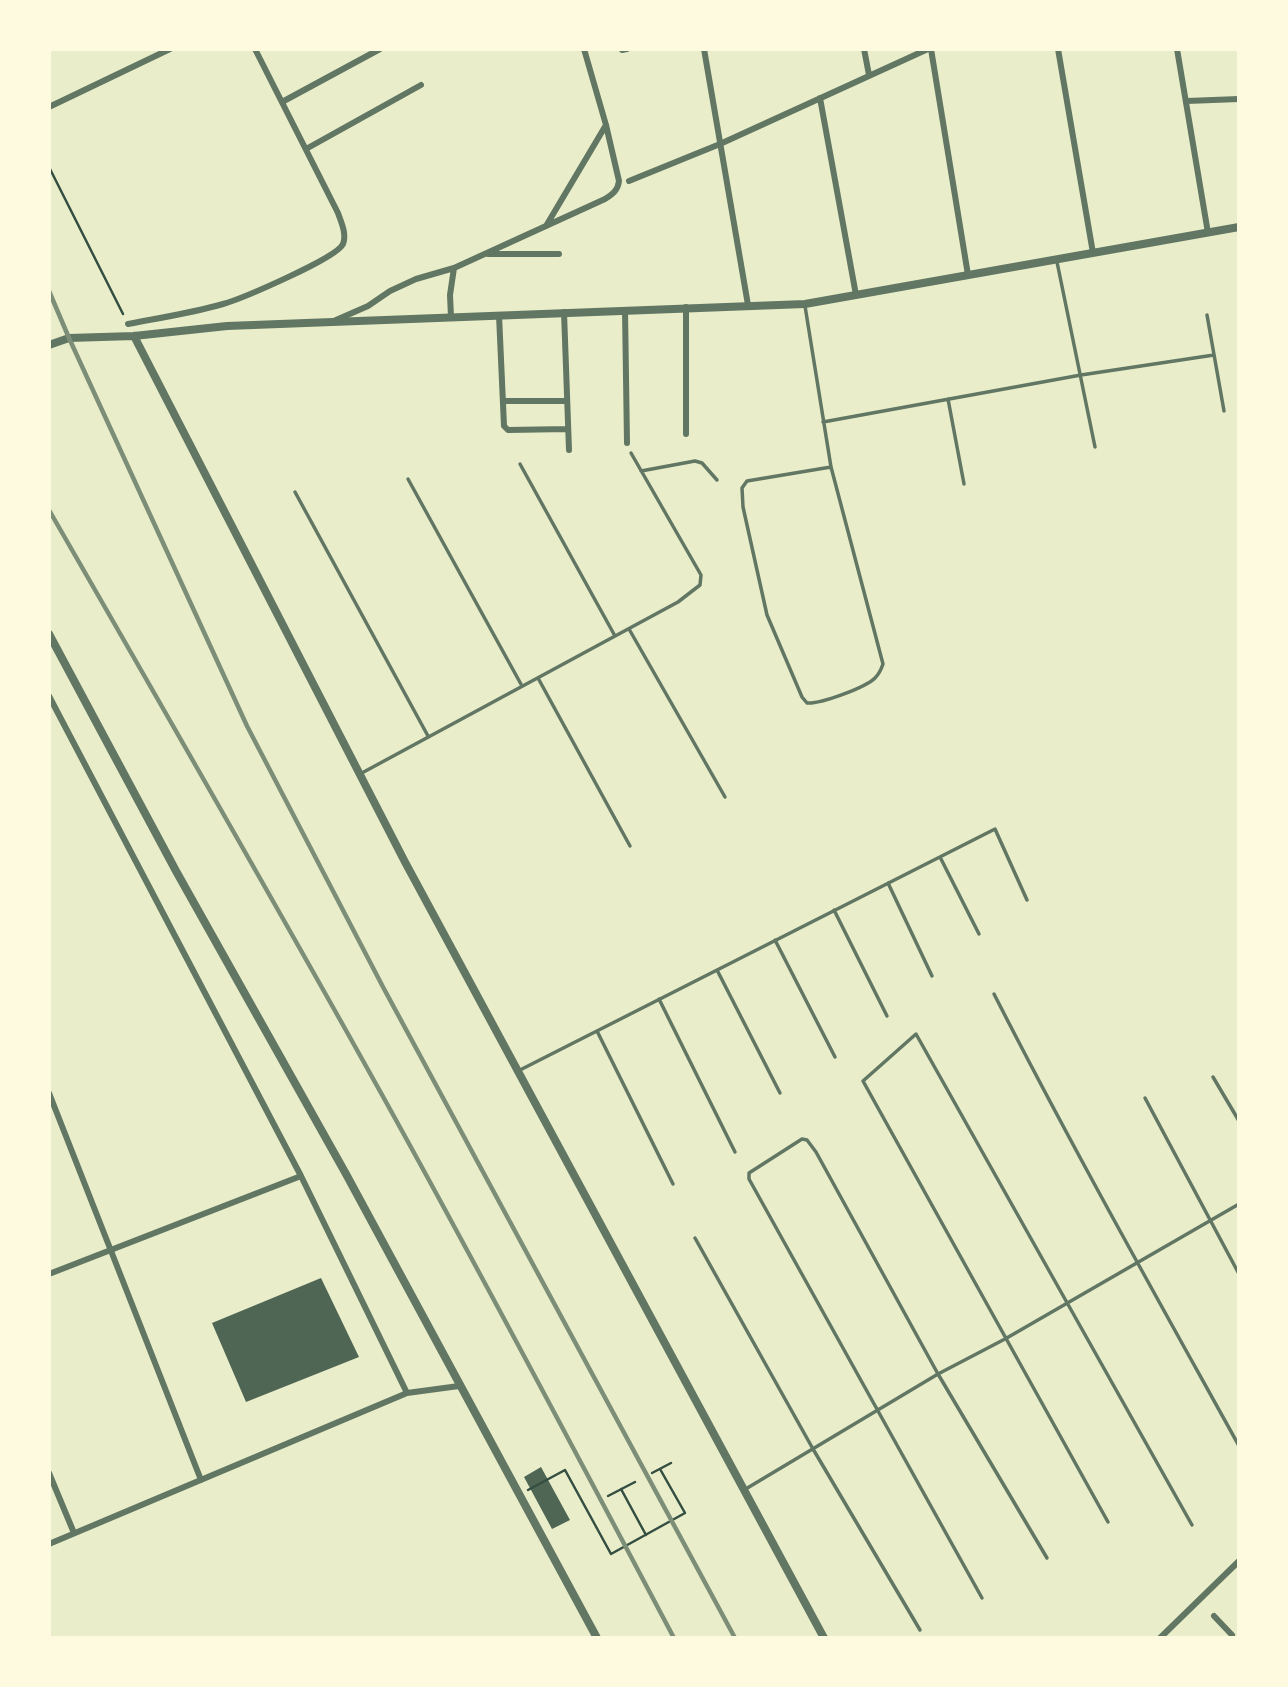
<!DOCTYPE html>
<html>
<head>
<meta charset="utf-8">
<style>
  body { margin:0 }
  #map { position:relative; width:1288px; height:1687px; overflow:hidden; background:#e9edc9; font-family:Montserrat,sans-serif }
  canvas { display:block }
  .frame { position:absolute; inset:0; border:51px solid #fefae0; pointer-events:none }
</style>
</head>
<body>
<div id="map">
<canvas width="1288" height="1687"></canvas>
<div class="frame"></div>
</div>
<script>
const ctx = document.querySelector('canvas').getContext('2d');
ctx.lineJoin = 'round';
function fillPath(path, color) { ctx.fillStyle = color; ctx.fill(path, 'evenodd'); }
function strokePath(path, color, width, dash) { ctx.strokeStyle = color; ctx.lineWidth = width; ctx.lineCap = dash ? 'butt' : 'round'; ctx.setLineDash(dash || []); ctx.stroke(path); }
fillPath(new Path2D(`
  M321,1278L359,1357L246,1402L212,1323Z
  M541,1467L570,1520L552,1529L524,1477Z`), '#4f6655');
strokePath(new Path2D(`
  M49,167L123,314
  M652,1473L671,1463
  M621,1489L646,1535
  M528,1490L565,1470L611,1554L685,1513L660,1469
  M608,1496L635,1482`), '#344e41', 2.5);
strokePath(new Path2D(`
  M1057,262L1095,447
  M805,306L831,467L883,664C881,670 879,674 875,678C865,688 820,704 807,703L802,697L767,615L743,507L742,488L747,481L831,467
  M1207,315L1224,411
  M948,399L964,484
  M823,422L1081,375L1214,355
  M520,464L615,636
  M641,471L695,461L702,463L717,480
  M408,479L522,686
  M295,492L428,736
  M629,629L725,797
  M538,678L630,846
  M360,774L678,602L700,585L701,575L631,453
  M940,857L979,934
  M888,883L932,976
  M834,910L887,1016
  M775,940L835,1057
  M717,970L780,1093
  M994,994C1072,1147 1156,1296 1239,1446
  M659,999L735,1152
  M597,1031L673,1184
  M520,1070L995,829L1027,900
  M1213,1077L1239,1121
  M1145,1098L1239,1274
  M695,1238L813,1449L920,1630
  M744,1490L938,1374L1005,1339L1239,1204
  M1108,1522L863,1081L916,1034L1192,1525
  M982,1598L749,1179V1173L802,1139L807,1140L816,1152L938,1374L1047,1558`), '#617663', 3.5);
strokePath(new Path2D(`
  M704,49L748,305
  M864,49L869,75
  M931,49L968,275
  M1058,49L1093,253
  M1177,49L1208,233
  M622,50L627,49
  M820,98L856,295
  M1187,101L1239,99
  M282,102L380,49
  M49,107L170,49
  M306,149L421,85
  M629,181L720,144L928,49
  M546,226L606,125
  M488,254H559
  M686,307V434
  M625,310L627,443
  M564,312L569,450
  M499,315L504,426L508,430L568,429
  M451,317L450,295L454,268
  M336,320L368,306L390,291L416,279L454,268L605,199C613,194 618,190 619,181L606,125L584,49
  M128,324C159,318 192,313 223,304C241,299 337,258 343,244C347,234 341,222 338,213L255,49
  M503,401H567
  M49,696L301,1176L407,1393
  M49,1093L201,1480
  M49,1274L301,1176
  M49,1473L74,1533
  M49,1544L407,1393L459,1386
  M1214,1616L1232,1635
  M1160,1638L1239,1561`), '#617663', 6);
strokePath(new Path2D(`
  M134,336L405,862L824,1638
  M49,345L69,338L134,336L227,326L805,304L1239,227
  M49,634L176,871L346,1174L597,1638`), '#617663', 8);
strokePath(new Path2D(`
  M49,291L69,338L247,726L383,987L735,1638
  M49,510C159,701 269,892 376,1084C478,1267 576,1453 674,1638`), '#7c8e77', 4.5);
</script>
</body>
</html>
